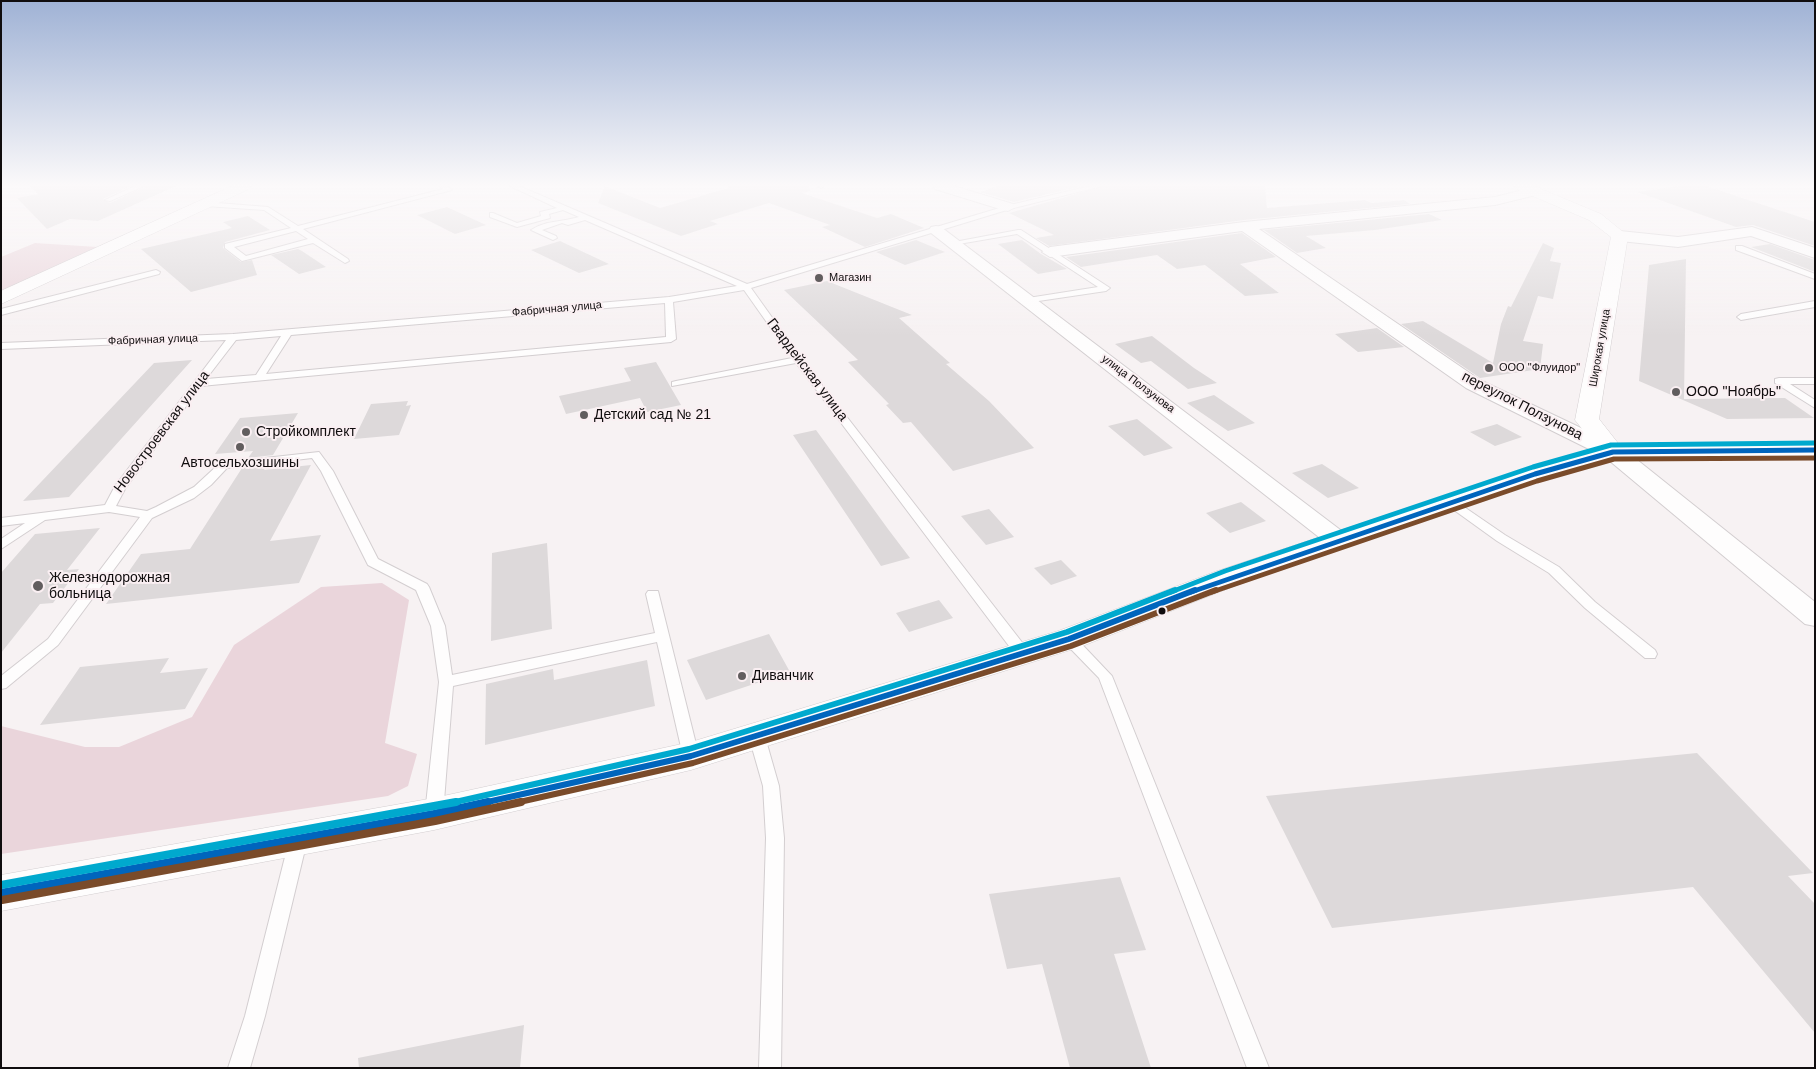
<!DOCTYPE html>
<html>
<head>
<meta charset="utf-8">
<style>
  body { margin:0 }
  #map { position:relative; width:1816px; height:1069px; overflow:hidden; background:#f7f2f3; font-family:Arial,sans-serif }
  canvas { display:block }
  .frame { position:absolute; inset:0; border:2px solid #100d0e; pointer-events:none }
</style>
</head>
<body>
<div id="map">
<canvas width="1816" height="1069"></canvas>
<div class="frame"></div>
</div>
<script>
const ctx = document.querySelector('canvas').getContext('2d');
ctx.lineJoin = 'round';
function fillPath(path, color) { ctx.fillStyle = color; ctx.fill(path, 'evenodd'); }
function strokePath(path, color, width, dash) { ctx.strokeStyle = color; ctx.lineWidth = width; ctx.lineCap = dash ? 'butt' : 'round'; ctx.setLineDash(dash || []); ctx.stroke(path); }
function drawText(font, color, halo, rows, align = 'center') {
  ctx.font = font + ' Arial,sans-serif'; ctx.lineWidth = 4; ctx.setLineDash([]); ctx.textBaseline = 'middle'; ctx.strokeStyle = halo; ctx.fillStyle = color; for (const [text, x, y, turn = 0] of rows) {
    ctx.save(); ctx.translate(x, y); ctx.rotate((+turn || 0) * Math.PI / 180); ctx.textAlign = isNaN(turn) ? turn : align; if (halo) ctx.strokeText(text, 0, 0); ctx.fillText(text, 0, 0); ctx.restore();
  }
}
fillPath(new Path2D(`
  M35,243L98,247L1,291V257Z
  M382,583L409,600L385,743L417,754L408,786L388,796L1,854V726L85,747H119L192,717L234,645L321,587Z`), '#ead5db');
fillPath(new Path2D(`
  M30,186H131L103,199L110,203L146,186H176L98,221L70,219L47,229L17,198L38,194Z
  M605,186L660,208L728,188V186H809L810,191L802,193L877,218L891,214L924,228L865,247L822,227L830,225L769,203L710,221L718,224L681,236L598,203Z
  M999,186H1082L1014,202L980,192Z
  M1104,186H1265L1267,208L1365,200L1372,203L1404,200L1410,204L1244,220L1049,246L1036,238L1054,235L1009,213Z
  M1679,186H1706L1815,222V246L1753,225L1736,227L1637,192Z
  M447,207L486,225L455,234L417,215Z
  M1429,214L1442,220L1375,230L1306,236L1326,248L1297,253L1264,230Z
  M248,216L270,230L225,242L223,248L241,262L252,260L257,275L191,292L141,249L232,228L223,222Z
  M1242,233L1276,257L1240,264L1279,293L1245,296L1205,265L1177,269L1157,255L1081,267L1066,257Z
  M916,240L945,252L905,265L876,252Z
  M1022,240L1041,254L1067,269L1038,274L998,244Z
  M560,241L609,264L579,273L531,250Z
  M1543,243L1554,248L1550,261L1561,263L1553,299L1538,296L1523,341L1543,344L1540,369L1480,378L1401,324L1423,321L1493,363L1501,324L1508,306L1511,307Z
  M1770,244L1815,260V272L1751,247Z
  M298,249L302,251L326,267L299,274L271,255Z
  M1686,259L1684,399L1785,398L1814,418L1727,419L1639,381L1649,265Z
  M827,281L912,315L899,318L950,363L946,364L989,401L1034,448L953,471L911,422L903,423L886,405L889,404L848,362L858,360L784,290Z
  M1377,328L1404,347L1358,352L1335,334Z
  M1152,336L1194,368L1217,383L1188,389L1151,361L1141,363L1115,344Z
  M192,360L69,497L23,501L154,363Z
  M656,362L681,405L647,412L640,398L566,414L559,396L631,381L624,368Z
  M1214,395L1255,423L1228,431L1187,403Z
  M408,401L406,406L411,405L399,435L354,439L371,404Z
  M298,413L273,455L248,458L253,451L215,454L240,418Z
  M1137,419L1173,448L1144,456L1108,426Z
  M1497,424L1522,437L1495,446L1470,432Z
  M816,430L888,529L910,558L881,566L793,435Z
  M1322,464L1359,488L1328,498L1292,473Z
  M267,465L264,470L311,465L270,541L321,535L299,583L106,604L141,554L190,549L242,468Z
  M1241,502L1266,521L1230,533L1206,513Z
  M989,509L1014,537L986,545L961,516Z
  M100,528L67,570L79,569L53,603L40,604L1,653V573L35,534Z
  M547,543L552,629L491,641L492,553Z
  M1061,560L1077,576L1051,585L1034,568Z
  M939,600L953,618L909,632L896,613Z
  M769,634L790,672L706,700L687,660Z
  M169,658L160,673L208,668L185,709L40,725L80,667Z
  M647,660L655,706L485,745L486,684L553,669L554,680Z
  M1697,753L1813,873L1788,876L1815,904V1033L1693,887L1332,928L1266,796Z
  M1120,877L1146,950L1114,954L1151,1068H1070L1042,964L1007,969L989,894Z
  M524,1025L520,1068H359L358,1058Z`), '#ddd9da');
const service = new Path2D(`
  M135,186H144L110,201L105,200Z
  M439,186H447L452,190L303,229L348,259L349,261L345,263L313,243L242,261L225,248V244L291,228L264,210L205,206L202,204L205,202L268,207L298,226L443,189ZM296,231L308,239L246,256L234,247Z
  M510,186H519L747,284L1006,206L1090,186H1102L1010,209L751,288L801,358L1028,650L1030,654L1028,658H1018L796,363L672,386V382L676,381L792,358L744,290L673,302L676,339L671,342L201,386L125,489L116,506L147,511L156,507L194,487L220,463L319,452L333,471L378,559L427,584L429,587L445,626L452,675L655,633L646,594L648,591H658L699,756L697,760L691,762L685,760L683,756L657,642L453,686L443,814L440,819L434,821L428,819L425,814L439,682L431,626L416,590L368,565L321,471L312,458L227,468L211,485L194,498L152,518L58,645L6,688L1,689V676L48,639L140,517L109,512L45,520L1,549V539L25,523L1,526V518L105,505L115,486L226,340L1,349V343L233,334L669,297L737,286L585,220L568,225L562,223L542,230L556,236L557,238L553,240L531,230C546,220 563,222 579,217L563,210L549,214L550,218L517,227L490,217V213H493L517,223L541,216L540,212L557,208ZM665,303L666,337L266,374L291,335ZM281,336L256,375L206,379L236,340Z
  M817,186H824L821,188Z
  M1018,230H1021L1110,288L1106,291L1025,303L1024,301L1028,298L1098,287L1017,234L953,245L949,243Z
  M1736,246H1742L1815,274V279L1736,250Z
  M156,270L160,272L159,274L1,315V309Z
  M1815,301V307L1741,320L1737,317L1741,314Z
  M1779,378H1815V384H1790L1815,400V408L1775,383V379Z
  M1451,498L1505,535L1559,567L1595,602L1655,650L1657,654L1655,658H1645L1585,608L1549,573L1497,541L1447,505L1445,502Z
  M1069,634L1074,636L1112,676L1269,1068H1247L1099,678L1064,642L1062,639L1064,636Z
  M757,731L763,733L765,737L779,786L784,838L781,1068H759L766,838L763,786L749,737L751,733Z
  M298,834L304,836L307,841L265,1016L250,1068H228L245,1016L289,841L292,836Z`);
const minor = new Path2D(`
  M933,186H954L1013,204L1015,207L1008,211L1003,210L935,189Z
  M1535,187L1540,188L1542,191L1540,194L1495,205L1259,229L1480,380L1621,447L1815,602V626L1805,624L1605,457L1466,388L1242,231L1050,257L1042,252L1050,247L1244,222L1495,197Z
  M936,226L941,227L1347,535L1351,540L1347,545L1338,548L1329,545L931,233L929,230L931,227Z
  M1752,227L1815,248V258L1751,236L1678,247L1620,241L1612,236L1620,231L1678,237Z`);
const tertiary = new Path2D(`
  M232,186H251L249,189L1,304V291Z
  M1514,186H1534L1601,214L1628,236L1599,419L1625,452L1622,457L1613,459L1604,457L1575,420L1611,237L1589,220L1516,189Z`);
const secondary = new Path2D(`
  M1815,443V457L1614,459L1544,479L1237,585L1080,647L691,770L434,830L1,911V875L434,798L691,742L1058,631L1217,571L1526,469L1604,447L1613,445Z`);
strokePath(service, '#d3ced0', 2);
strokePath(minor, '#d3ced0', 2);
strokePath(tertiary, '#d3ced0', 1);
strokePath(secondary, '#d3ced0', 1);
fillPath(service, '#fefdfd');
fillPath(minor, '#fefdfd');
fillPath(tertiary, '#fefdfd');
fillPath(secondary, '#fefdfd');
strokePath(new Path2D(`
  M1191,592L1535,474L1613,452L1815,450`), '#0065bd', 5);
strokePath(new Path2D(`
  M483,803L691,756L1069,639L1195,590`), '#0065bd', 6);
strokePath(new Path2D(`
  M1,893L434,814L488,802`), '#0065bd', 8);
strokePath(new Path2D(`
  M1212,592L1537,481L1614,459L1815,458`), '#7a4b2a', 5);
strokePath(new Path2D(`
  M515,803L693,763L1071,646L1216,590`), '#7a4b2a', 6);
strokePath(new Path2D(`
  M2,900L435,821L521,802`), '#7a4b2a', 8);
strokePath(new Path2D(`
  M1171,592L1225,571L1533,467L1611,445L1815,443`), '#00a9ce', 5);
strokePath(new Path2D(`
  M451,803L689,749L1067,632L1175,590`), '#00a9ce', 6);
strokePath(new Path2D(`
  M1,885L456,802`), '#00a9ce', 8);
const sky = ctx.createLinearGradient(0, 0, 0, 336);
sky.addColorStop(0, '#9fb2d5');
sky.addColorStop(0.55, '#fbf9fa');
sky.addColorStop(1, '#fbf9fa00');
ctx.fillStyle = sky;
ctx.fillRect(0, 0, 1816, 336);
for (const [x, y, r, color] of [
  [819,278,5,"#615d5e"],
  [1489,368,5,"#615d5e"],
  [1676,392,5,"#615d5e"],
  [584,415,5,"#615d5e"],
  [246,432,5,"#615d5e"],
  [240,447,5,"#615d5e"],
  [38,586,6,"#615d5e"],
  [1162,611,4.5,"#100d0e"],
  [742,676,5,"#615d5e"]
]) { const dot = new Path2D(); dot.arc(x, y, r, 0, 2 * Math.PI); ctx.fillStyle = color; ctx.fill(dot); strokePath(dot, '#faeff2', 2); }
drawText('11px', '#100d0e', '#faeff2', [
  ["Магазин",829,278],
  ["ООО \"Флуидор\"",1499,368]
], 'left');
drawText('11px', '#100d0e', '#faeff2', [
  ["Фабричная улица",557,309,-5],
  ["Фабричная улица",153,340,-2],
  ["Широкая улица",1600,348,-80],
  ["улица Ползунова",1138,384,37]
]);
drawText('14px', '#100d0e', '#faeff2', [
  ["Гвардейская улица",807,370,53],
  ["переулок Ползунова",1522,406,27],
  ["Новостроевская улица",162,432,-53]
]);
drawText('14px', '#100d0e', '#faeff2', [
  ["ООО \"Ноябрь\"",1686,392],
  ["Детский сад № 21",594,415],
  ["Стройкомплект",256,432],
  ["Автосельхозшины",240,463,"center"],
  ["Железнодорожная",49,578],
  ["больница",49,594],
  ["Диванчик",752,676]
], 'left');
</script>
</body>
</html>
